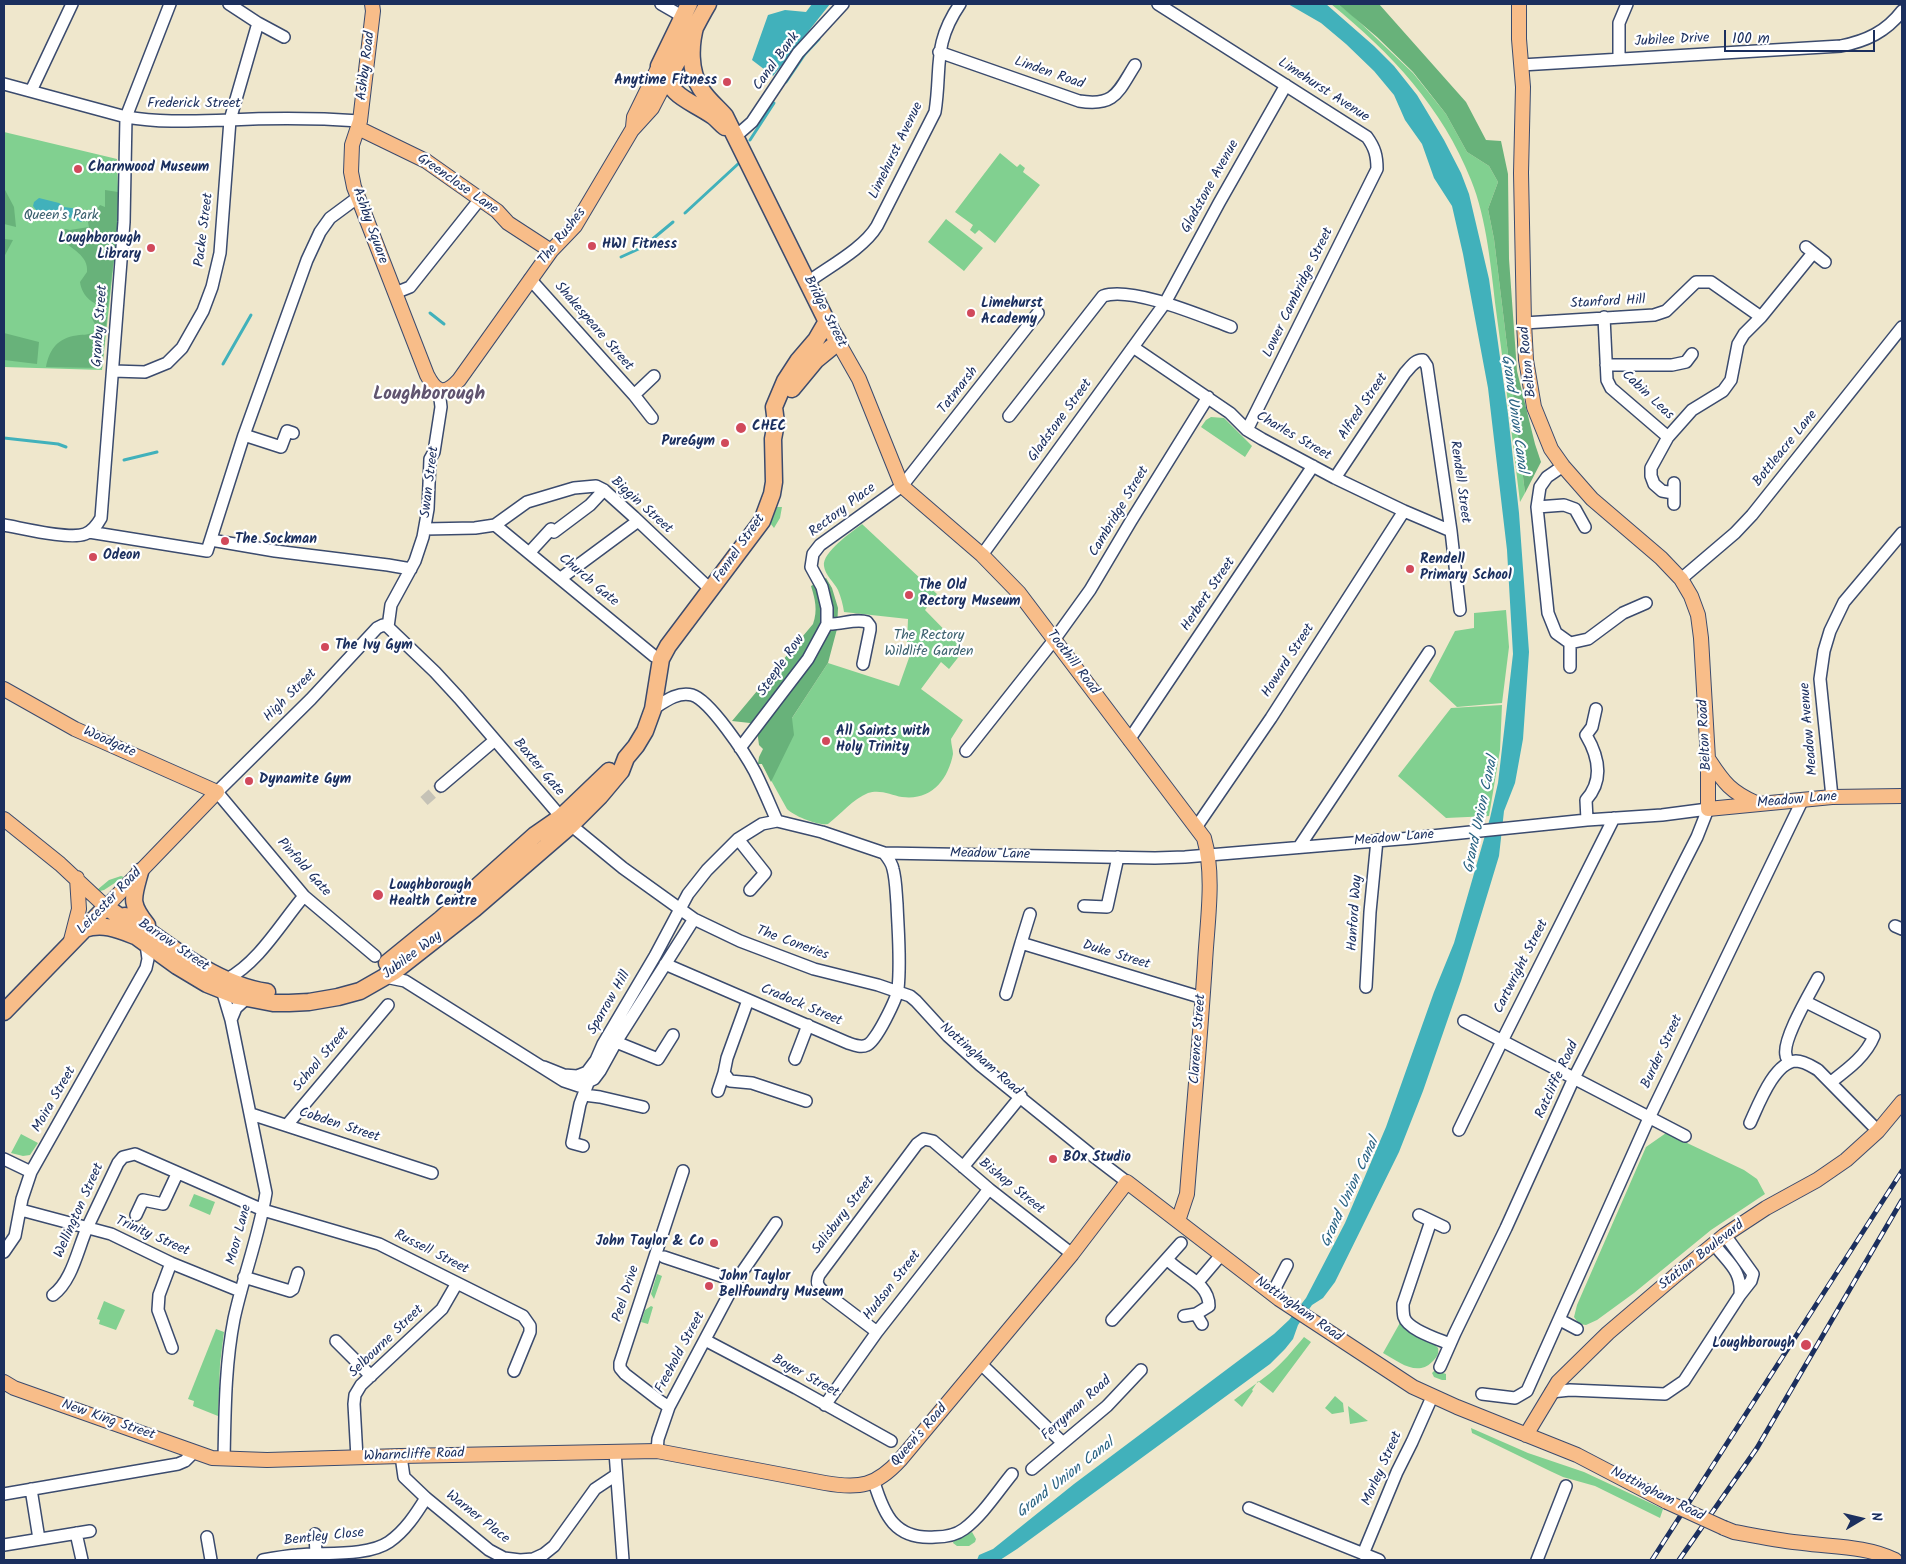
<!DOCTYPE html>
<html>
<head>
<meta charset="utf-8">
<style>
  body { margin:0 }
  #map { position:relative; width:1906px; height:1564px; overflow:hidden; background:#efe7cc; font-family:Kalam,sans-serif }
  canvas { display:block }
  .frame { position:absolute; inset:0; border:5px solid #1b2f5e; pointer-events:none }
  .north { position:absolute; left:1836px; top:1494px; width:50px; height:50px; -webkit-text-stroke:4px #fff; paint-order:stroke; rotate:81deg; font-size:14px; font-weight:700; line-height:20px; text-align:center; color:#1b2f5e }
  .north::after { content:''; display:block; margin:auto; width:18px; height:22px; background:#1b2f5e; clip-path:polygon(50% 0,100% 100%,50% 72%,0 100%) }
  .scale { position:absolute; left:1724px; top:30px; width:151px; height:22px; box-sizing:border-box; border:2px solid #1b2f5e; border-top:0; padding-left:6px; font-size:15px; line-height:18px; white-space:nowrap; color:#1b2f5e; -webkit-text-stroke:4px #fff; paint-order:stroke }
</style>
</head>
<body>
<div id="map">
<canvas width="1906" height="1564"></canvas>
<div class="frame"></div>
<div class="north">N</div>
<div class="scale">100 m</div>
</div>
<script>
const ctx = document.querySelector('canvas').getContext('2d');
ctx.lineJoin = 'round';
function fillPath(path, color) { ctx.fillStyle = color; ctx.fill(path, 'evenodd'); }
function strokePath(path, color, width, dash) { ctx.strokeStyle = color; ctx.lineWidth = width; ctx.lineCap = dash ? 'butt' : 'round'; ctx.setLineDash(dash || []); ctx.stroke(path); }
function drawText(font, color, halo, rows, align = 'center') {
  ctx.font = font + ' Kalam,sans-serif'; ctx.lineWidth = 4.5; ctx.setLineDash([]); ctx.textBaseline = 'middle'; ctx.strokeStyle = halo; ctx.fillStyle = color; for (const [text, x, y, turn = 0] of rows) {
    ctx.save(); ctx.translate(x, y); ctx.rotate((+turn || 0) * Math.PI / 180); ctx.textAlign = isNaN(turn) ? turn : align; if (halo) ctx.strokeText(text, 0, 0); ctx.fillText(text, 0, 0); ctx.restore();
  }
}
fillPath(new Path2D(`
  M1331,4H1338L1352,15L1413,73L1446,114L1467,152L1489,166L1498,182L1488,209L1494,239L1525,493L1520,502C1512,438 1505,374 1496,310C1491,269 1487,219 1471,180C1442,107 1391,53 1331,4Z
  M4,132L117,159L119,216L102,370L4,367Z
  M1000,153L1017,167L1020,164L1025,168L1023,172L1040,185L995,243L979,230L975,234L970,230L973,225L955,212Z
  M946,219L983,248L964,271L928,242Z
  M1211,417L1224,418L1252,446L1245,457L1201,427L1206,420Z
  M777,507H782L780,518L774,528L770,523Z
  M862,524L937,594L925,610L964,650L949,669L941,662L921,689L963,720L951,739C951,744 953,750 953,754C948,780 931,801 902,797C891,795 880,789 868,793C853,799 841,814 828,824C818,826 794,816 787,809L762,764L828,663L899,686L910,655L907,643L908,619L844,612C843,605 841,597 838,590C834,582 825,575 824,566C822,552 852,532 862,524Z
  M1506,610L1509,647L1502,703L1457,707L1429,681L1455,631L1474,628V613Z
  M1502,705L1500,750L1489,816L1446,818L1398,776L1451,708Z
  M121,876L124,877L104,890L100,891L97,890L109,880Z
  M1666,1133L1744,1170L1757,1179L1765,1194L1711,1230L1634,1293L1597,1320L1586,1325L1579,1324L1574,1317L1577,1305L1646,1147Z
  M21,1134L38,1143L30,1155L23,1156L11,1153Z
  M194,1194L215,1202L210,1215L189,1206Z
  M657,1274L662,1276L654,1299L651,1294Z
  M104,1301L125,1310L116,1330L99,1324L100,1320L97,1319Z
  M651,1306L653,1307L648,1324L641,1322L645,1310Z
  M1401,1321L1413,1335L1434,1344L1438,1348C1439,1354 1437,1357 1432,1362C1417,1377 1399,1362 1383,1353Z
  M216,1329L224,1332L220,1364L218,1416L193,1406L194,1401L188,1399Z
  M1304,1337L1311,1342L1273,1393L1258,1381L1252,1390L1253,1391L1242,1407L1234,1400C1245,1391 1258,1383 1269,1374C1282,1364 1293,1350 1304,1337Z
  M1435,1370L1446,1374V1380H1442L1434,1377L1432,1373Z
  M1335,1396L1343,1403L1344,1412L1332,1414L1325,1408Z
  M1348,1406L1368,1421L1350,1424Z
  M1471,1428L1528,1453L1584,1472L1663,1509L1660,1518L1595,1486L1563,1477L1550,1471L1472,1433Z
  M972,1532L976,1539L975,1542L969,1546H957L953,1543L954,1540Z`), '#81d090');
fillPath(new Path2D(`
  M1338,4H1379L1466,102L1486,140L1501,141L1508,174L1509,259L1517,371L1535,444L1541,462L1525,493L1494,239L1488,209L1498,182L1489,166L1467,152L1446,114L1413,72L1377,37Z
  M4,188L14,207L16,227L4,224Z
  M105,190L118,192L119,216L108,307C94,306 82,297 80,282L87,272C89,256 71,248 60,239L65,229L70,230L89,227L87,218L93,214L100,205L105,207Z
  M4,239L13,240L4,257Z
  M91,317H107L102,368L46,367C49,351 56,340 73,336C82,334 88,336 96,331V326Z
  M4,333L39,342L37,364L4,360Z
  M826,578L832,588L838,608L837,629L828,663L792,718L794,735L771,782L762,764H758L759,757L763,749L759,745L757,730L750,723L732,721L813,624C818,610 815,599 811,586Z`), '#68b27a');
fillPath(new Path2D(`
  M812,4H830L773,76L752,60L768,15L785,10L806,12Z
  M1288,4H1326L1374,46L1394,66L1417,95L1444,140L1461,173L1469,194L1489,279L1508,414L1519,513L1529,652L1523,739L1515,783L1504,811L1499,856L1489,889L1461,981L1423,1091L1399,1152L1335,1282L1323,1298L1312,1305L1298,1325L1293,1339L1285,1349L1270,1364L1017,1549L1000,1560H977L979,1555L993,1549L1074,1484L1274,1334L1289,1320L1306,1298L1345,1223L1386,1127L1434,992L1454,943L1490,818L1498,783L1513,654L1507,550L1488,388L1463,254L1452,206L1434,178L1422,144L1405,120L1394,95L1374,71L1346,44L1321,23Z
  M39,198L59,203L64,207L79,209L87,215L86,219L81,222L63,215H48L36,210L33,206L34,202Z`), '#41b1bb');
strokePath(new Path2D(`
  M786,82L805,54L819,39
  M750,140L774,103
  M685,213L738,164
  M621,257L643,247L673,222
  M430,313L444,324
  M223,364L251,315
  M4,438L58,444L66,447
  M124,460L157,452`), '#41b1bb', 3);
strokePath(new Path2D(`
  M424,801L441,786`), '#c5c2b6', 11, [11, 5.5]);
const minor = new Path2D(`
  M229,4L258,23L284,37
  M661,4L687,19
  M1158,4L1367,137C1375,148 1377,156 1377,169L1247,430
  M939,52L1079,101C1115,107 1118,92 1135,65
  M1619,59V23L1627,4
  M1521,65L1841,46C1866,41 1886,32 1902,11
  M4,84L126,117C161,123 194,121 229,120C272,118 316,118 360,121
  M31,91L72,4
  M735,137L752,122L798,53L843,4
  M1806,247L1825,262
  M530,279L634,395L652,418
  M808,282C830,266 864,248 877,226L935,112C942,67 932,45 960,4
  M395,293L410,287L480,199
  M1604,317L1607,380L1611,388L1668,437
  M1524,323L1654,315L1666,311L1696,282H1711L1761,317
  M1133,347L1230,413L1247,430L1262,439L1335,478L1404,511L1451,531
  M1606,365H1672L1686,362L1692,354
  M113,371L145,372L167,363L182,348L203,311L212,287L220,253L230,120L258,23
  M634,395L654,376
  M1009,416L1103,296C1132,286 1201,316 1231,327
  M244,435L281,447L287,431L293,433
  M1563,466L1547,477L1540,487L1537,507L1548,613L1556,633L1570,643L1588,639L1623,613L1646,603
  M1335,478L1405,373C1410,368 1415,359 1423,360L1427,366L1451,531L1460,610
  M1674,483V504
  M1673,493L1662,491L1654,484L1651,476V468L1668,437L1692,410L1723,391L1731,380L1738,344L1744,334L1761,317L1813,253
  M1537,507L1564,505L1575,509L1585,527
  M4,525C22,528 69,540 85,534C93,531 97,525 101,518L124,222L126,117L170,4
  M495,525L654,656L661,659
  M425,529L475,528L495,525L527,502L574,488L596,486L604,490L634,517L711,590
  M89,532L207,551L244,435L307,260L320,232L330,218L357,198
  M211,540L275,551L388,565L411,569
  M529,553L551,529L554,532L590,505L604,490
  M982,555L1165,303L1219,203L1286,85
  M561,578L638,521
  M1681,579L1735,533L1752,515L1902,327
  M827,624C841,625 855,618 867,622L870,626V630L863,664
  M388,627L435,672L459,698L561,817L623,868L694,919L740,941L814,969L878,985L910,996L916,1001L948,1036L980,1065L1089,1153L1127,1182
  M388,627L391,605L415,561L423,537L428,509L430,459L434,452L441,407L439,390
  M1570,643V667
  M653,709C664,702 678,691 692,695C710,700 746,755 755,772C763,788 770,805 777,821
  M1129,740L1313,466
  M740,748L808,659L827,624V608L822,587L811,567L813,554L820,545L902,486L1038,313
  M966,751L1054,640L1090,590L1131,521L1208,397
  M441,786L495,740
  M1832,797L1820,679L1824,651L1830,631L1844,602L1902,533
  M1587,820L1586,800C1604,780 1599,757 1586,735L1592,727L1596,709
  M1197,826L1271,718L1404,511
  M738,839L765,873L750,890
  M1299,847L1429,652
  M1084,906L1107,907L1118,857
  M1030,914L1021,943L1203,998
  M1895,926L1902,929
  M375,956L304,896L217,792L311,699L377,628L383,625L388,627
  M665,964L848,1043C854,1045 861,1048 867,1045C876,1042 897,998 898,989C901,961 898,931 897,904C896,893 896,880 893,869C892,863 888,858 884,853
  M385,977L405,981L564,1081L579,1086L594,1079L600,1071L616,1042L694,919
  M227,979C259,962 281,923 304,896
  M1366,987L1370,912L1377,840
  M222,990L231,1020L266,1193C259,1236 243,1277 234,1319C225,1365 225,1413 224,1459
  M1006,994L1021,943
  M748,1000L727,1058L724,1073L730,1081L752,1083L806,1101
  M1806,1002L1874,1036C1866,1056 1848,1069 1831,1082
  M231,1020L236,1008L247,998
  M1464,1021L1685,1136
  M616,1042L658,1059L673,1035
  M795,1059L808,1025
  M1790,1062C1788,1060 1786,1058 1786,1055C1782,1040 1810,993 1818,978
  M544,1067L564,1075L577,1076L587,1072L596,1060L603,1044L655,956L688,894L707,870L738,839L762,824L777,821L822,832L884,853L1155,858L1185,857L1412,838L1587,820L1662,815L1708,809L1697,837L1574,1078L1506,1228L1455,1333L1440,1367
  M718,1091L724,1073
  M584,1095L600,1097L643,1107
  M251,1114L432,1173
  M1750,1123C1758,1106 1774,1062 1796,1061C1804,1061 1811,1066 1818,1070L1878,1131
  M287,1125L388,1005
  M1459,1130L1502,1041L1614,818
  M583,1146L572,1143L580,1104L588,1083
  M4,1159L31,1172
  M963,1167L1021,1096
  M21,1210L111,1234L171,1263L240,1291
  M136,1215L143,1200L163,1204L177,1174
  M1419,1215L1444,1227
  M1431,1221L1403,1304C1403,1308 1403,1313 1404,1317C1408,1330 1438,1339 1450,1344
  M1714,1244C1728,1263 1742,1270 1740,1295
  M4,1252L15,1236L22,1199L31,1172L146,968L148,959L146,944
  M664,1257L736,1281
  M1167,1259C1181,1275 1209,1282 1209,1306L1196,1314
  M171,1263L159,1295L158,1310L172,1348
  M244,1277L290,1291L293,1289L298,1273
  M1198,1282L1221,1255
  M1272,1294L1287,1265
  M53,1295C73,1280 78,1247 88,1226C98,1205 108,1184 118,1163L123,1157L135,1154L263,1210L379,1244L523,1316L530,1326V1332L514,1371
  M1184,1316L1196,1314L1202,1324
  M1112,1320L1181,1243
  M1560,1320L1577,1329
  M877,1332L823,1291C817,1286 816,1282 819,1275L917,1144L924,1139L933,1141L989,1189L1072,1254
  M705,1340L796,1388L891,1441
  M336,1341L371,1376
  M981,1364L1063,1443
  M1551,1392L1570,1390L1665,1394L1684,1381L1740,1295L1751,1281L1753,1274L1725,1235
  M1482,1394L1515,1398L1527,1391L1649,1118L1802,801
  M825,1405L877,1332L989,1189
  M669,1407L660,1401L625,1374L620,1368V1363L683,1171
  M657,1451L658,1439L669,1407L736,1281L776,1223
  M615,1452L623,1560
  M401,1456L404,1477L426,1498L489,1550L504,1558L520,1560L533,1559L544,1554L554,1546L595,1489L616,1475
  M357,1458L354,1404L355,1395L361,1385L442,1309L457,1283
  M1032,1469L1107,1406L1141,1370
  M874,1482C884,1515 895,1540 935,1537C945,1537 956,1535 964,1529C982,1516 998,1491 1012,1474
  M31,1489L39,1539
  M4,1494L178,1464L185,1461L194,1452
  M1249,1508L1379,1560
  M76,1533L82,1560
  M315,1534L316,1554
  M207,1537L211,1560
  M4,1545L90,1531
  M1363,1554L1397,1472L1412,1442L1432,1397
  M263,1560C274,1558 286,1556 297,1555C323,1552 367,1557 389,1542C405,1531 416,1514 426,1498
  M1537,1560L1566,1486`);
const major = new Path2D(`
  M372,4L373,11L360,121L352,145L351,172L354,187L427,375C437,394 445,395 459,380L551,251L575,226L632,130L652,108L666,81
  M1519,4V39L1523,87L1521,173L1524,323L1526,360L1534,407L1551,449L1563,466L1592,499L1661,558L1681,579L1691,596L1698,615L1701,638L1708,759V809L1832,797L1902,796
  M633,127L634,117L659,66
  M358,128L426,161L497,211L508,223L551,251
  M838,342L859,379L902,486L982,555L1019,593L1204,838C1215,876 1207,923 1205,963C1200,1040 1193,1117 1187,1194L1178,1221
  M4,689L75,729L217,792L106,907L60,864L4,819
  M1709,760C1724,783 1731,792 1756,803
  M70,944L79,909L77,878
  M4,1382L14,1388L212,1458L267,1460L401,1456L657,1451L825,1483C860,1489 876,1486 900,1460L1072,1254L1127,1182L1279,1299L1413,1387L1457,1407L1577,1455L1667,1502
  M1526,1435L1558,1382L1608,1333L1676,1275L1725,1235L1766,1208L1817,1180L1846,1160L1878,1131L1902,1102
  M1724,1528L1734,1532C1757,1536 1780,1541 1803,1543C1833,1547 1867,1546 1895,1560`);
const highway = new Path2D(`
  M696,24C690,44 689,71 701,89C707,99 717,107 725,116L832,332L838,342L816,360L792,389
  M659,66C675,100 684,97 713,116C717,119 721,124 725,127
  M659,66L689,4
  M666,81C682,56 693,29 708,4
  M140,872C133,898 129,903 147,925
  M125,916L129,917C168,945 217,985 267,992
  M84,929C103,923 117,929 135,936
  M387,963L441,919L535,835L561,817L609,771
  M4,1012L106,907L119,916L137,937L177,966L207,984L237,996L273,1003H289L309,1002L338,997L360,991L395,971L474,909L570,826L600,796L621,771L626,758L636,746L645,731L653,709L661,659L668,646L762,521L772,494L774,482L773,439L776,423L774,407L785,381L798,361L816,340L827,321`);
strokePath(minor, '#3b4b6e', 14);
strokePath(major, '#3b4b6e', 16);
strokePath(highway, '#3b4b6e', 19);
strokePath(minor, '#fff', 11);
strokePath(major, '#f8bd89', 14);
strokePath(highway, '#f8bd89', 16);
const rail = new Path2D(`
  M1652,1560L1902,1171
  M1679,1560L1757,1448L1902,1200`);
strokePath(rail, '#1b2f5e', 5);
strokePath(rail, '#fff', 3, [9]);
const majorBridge = new Path2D(`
  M1667,1502L1724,1528`);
strokePath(majorBridge, '#3b4b6e', 16, []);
strokePath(majorBridge, '#f8bd89', 14);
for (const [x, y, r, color] of [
  [727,82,5,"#d1495b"],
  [78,169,5,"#d1495b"],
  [592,246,5,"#d1495b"],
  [151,248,5,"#d1495b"],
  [971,313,5,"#d1495b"],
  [741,428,6,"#d1495b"],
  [725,443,5,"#d1495b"],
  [225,541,5,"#d1495b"],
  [93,557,5,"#d1495b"],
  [1410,569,5,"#d1495b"],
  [909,595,5,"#d1495b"],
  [325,647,5,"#d1495b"],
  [826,741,5,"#d1495b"],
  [249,781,5,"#d1495b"],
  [378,895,6,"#d1495b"],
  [1053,1159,5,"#d1495b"],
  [714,1243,5,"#d1495b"],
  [709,1286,5,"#d1495b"],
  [1806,1345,6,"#d1495b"]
]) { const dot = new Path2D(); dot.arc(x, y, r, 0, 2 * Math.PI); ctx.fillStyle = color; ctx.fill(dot); strokePath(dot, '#fff', 2); }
drawText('14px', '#1b2f5e', '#fff', [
  ["Jubilee Drive",1672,41,-3],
  ["Canal Bank",777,62,-54],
  ["Ashby Road",367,66,-83],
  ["Linden Road",1049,74,19],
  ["Limehurst Avenue",1323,91,33],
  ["Frederick Street",194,105],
  ["Limehurst Avenue",897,151,-64],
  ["Greenclose Lane",457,185,35],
  ["Gladstone Avenue",1211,187,-61],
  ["Ashby Square",369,226,70],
  ["Packe Street",205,230,-83],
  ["The Rushes",563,237,-52],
  ["Lower Cambridge Street",1299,293,-64],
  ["Stanford Hill",1608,303,-3],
  ["Bridge Street",824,312,63],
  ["Granby Street",101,326,-86],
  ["Shakespeare Street",593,327,49],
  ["Belton Road",1529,362,-96],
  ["Tatmarsh",959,391,-52],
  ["Cabin Leas",1647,396,43],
  ["Alfred Street",1364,407,-56],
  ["Gladstone Street",1061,421,-54],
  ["Charles Street",1293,437,30],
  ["Bottleacre Lane",1786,449,-51],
  ["Swan Street",431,482,-83],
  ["Rendell Street",1459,482,82],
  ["Biggin Street",641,506,42],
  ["Rectory Place",843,511,-37],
  ["Cambridge Street",1120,512,-59],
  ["Fennel Street",740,549,-55],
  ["Church Gate",588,581,40],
  ["Herbert Street",1209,595,-56],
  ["Howard Street",1289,661,-57],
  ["Toothill Road",1072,663,53],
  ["Steeple Row",782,666,-55],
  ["High Street",291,696,-45],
  ["Meadow Avenue",1810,729,-95],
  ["Belton Road",1706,735,-93],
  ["Woodgate",109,743,24],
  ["Baxter Gate",538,768,50],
  ["Meadow Lane",1797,801,-5],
  ["Meadow Lane",1394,839,-5],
  ["Meadow Lane",990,855,1],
  ["Pinfold Gate",303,868,48],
  ["Leicester Road",110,902,-46],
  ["Hanford Way",1356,913,-86],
  ["The Coneries",792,944,20],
  ["Barrow Street",173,946,34],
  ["Jubilee Way",413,956,-37],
  ["Duke Street",1116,956,17],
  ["Cartwright Street",1522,967,-63],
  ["Sparrow Hill",610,1003,-60],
  ["Cradock Street",801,1006,23],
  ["Clarence Street",1199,1039,-86],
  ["Burder Street",1663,1052,-65],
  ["School Street",322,1060,-50],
  ["Nottingham Road",980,1060,41],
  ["Ratcliffe Road",1558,1080,-65],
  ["Moira Street",55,1100,-60],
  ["Cobden Street",339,1126,18],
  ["Bishop Street",1011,1187,39],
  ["Wellington Street",80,1211,-66],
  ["Salisbury Street",844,1216,-53],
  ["Moor Lane",240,1235,-75],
  ["Trinity Street",152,1237,24],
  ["Russell Street",431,1253,27],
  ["Station Boulevard",1702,1256,-38],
  ["Hudson Street",893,1286,-52],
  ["Peel Drive",627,1294,-72],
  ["Nottingham Road",1298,1310,35],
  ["Selbourne Street",387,1342,-44],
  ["Freehold Street",681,1353,-62],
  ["Boyer Street",805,1377,29],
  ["Ferryman Road",1077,1409,-42],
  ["New King Street",108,1421,19],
  ["Queen's Road",920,1436,-49],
  ["Wharncliffe Road",414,1456,-2],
  ["Morley Street",1383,1469,-66],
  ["Nottingham Road",1657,1495,27],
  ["Warner Place",477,1518,38],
  ["Bentley Close",324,1538,-6]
]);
drawText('bold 14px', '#1b2f5e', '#fff', [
  ["Anytime Fitness",717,82,"right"],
  ["Charnwood Museum",88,169],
  ["Loughborough",141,240,"right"],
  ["Library",141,256,"right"],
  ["HW1 Fitness",602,246],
  ["Limehurst",981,305],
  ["Academy",981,321],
  ["CHEC",752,428],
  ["PureGym",715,443,"right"],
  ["The Sockman",235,541],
  ["Odeon",103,557],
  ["Rendell",1420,561],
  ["Primary School",1420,577],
  ["The Old",919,587],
  ["Rectory Museum",919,603],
  ["The Ivy Gym",335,647],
  ["All Saints with",836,733],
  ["Holy Trinity",836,749],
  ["Dynamite Gym",259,781],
  ["Loughborough",389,887],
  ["Health Centre",389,903],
  ["BOx Studio",1063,1159],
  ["John Taylor & Co",704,1243,"right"],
  ["John Taylor",719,1278],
  ["Bellfoundry Museum",719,1294],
  ["Loughborough",1795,1345,"right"]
], 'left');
drawText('14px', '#3a5f6d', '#fff', [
  ["Queen's Park",61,217],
  ["The Rectory",929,637],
  ["Wildlife Garden",929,653]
]);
drawText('italic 15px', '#2a6383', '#fff', [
  ["Grand Union Canal",1513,414,82],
  ["Grand Union Canal",1482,815,-78],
  ["Grand Union Canal",1351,1193,-65],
  ["Grand Union Canal",1066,1479,-38]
]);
drawText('bold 19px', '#60546f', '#fff', [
  ["Loughborough",429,396]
]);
</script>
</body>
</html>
